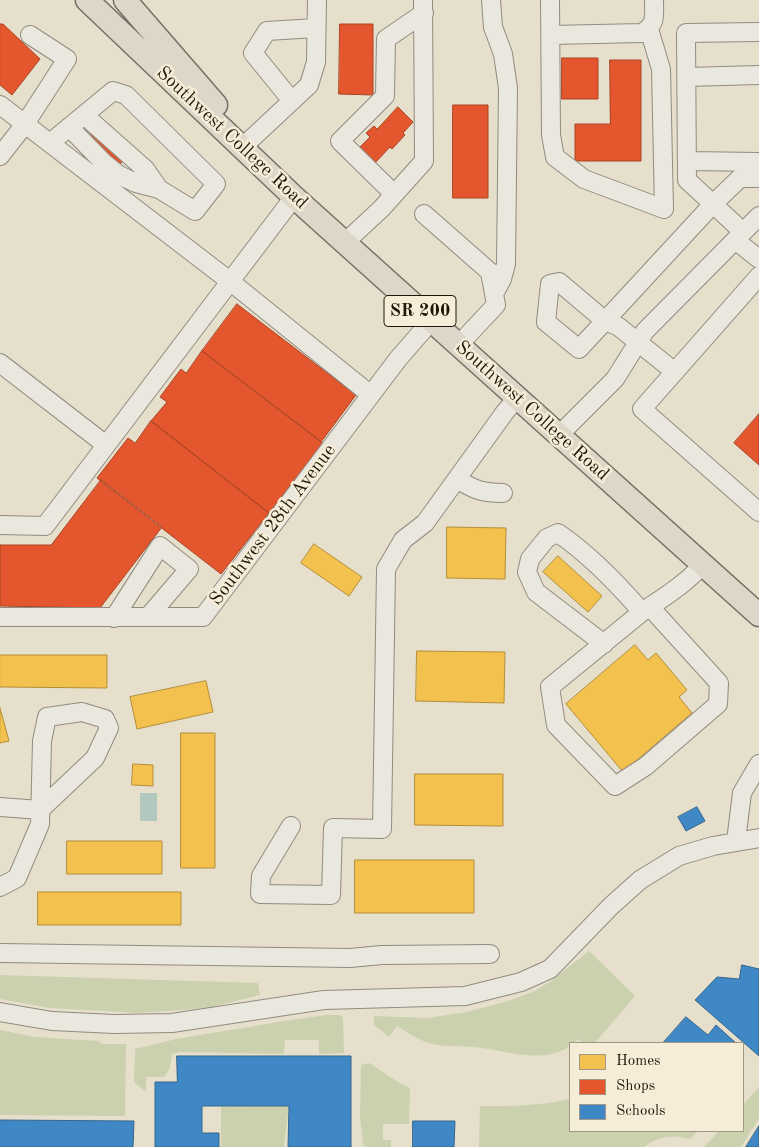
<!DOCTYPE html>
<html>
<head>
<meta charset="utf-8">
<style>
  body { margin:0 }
  #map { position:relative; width:759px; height:1147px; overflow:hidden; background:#e6dfcc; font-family:"Old Standard TT",serif }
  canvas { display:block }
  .legend { position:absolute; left:569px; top:1042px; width:175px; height:90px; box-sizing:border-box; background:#f5edd7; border:1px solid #a09785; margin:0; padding:6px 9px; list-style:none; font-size:15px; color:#20160a }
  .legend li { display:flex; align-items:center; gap:10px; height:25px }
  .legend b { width:25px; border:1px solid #a09785 }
</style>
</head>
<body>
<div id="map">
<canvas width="759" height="1147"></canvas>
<ul class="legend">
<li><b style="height:14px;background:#f2c14e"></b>Homes</li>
<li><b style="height:14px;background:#e4572e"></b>Shops</li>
<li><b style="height:14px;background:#3f88c5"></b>Schools</li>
</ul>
</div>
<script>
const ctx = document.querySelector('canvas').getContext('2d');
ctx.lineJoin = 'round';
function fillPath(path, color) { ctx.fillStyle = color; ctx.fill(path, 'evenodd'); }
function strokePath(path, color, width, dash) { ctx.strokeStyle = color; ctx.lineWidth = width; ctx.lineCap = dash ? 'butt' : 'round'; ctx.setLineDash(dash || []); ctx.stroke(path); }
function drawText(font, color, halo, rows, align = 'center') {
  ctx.font = font + ' "Old Standard TT",serif'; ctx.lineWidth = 5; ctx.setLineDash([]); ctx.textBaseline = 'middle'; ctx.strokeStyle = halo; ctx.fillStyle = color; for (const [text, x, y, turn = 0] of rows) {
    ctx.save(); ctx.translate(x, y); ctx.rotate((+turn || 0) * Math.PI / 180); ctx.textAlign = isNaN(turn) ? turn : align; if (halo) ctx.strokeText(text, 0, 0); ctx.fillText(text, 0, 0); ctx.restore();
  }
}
fillPath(new Path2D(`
  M589,951L635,996L595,1043H582L579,1039L573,1043H570V1046C544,1065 504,1050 475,1047C461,1046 446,1047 432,1044C420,1041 408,1033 397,1026L389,1037L374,1025V1016L428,1018L467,1012L508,1001L535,991L551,981Z
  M0,975L258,983L260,995L207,1008L138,1013L50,1008L0,999Z
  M328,1015H341L343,1018L344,1053L319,1054V1040H285L284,1054L180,1052L172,1054L170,1068L164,1077H146V1092L134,1082L135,1049L176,1039L297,1019Z
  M0,1030L35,1037L99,1041L102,1044H126L125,1116L0,1115Z
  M369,1063L398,1082L410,1088L409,1124H383V1140H391V1147H365L363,1144L360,1117L361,1065Z
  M759,1087V1118L741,1147H704L719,1131H743V1105Z
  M570,1099V1131H697L691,1139C671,1135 662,1135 644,1147H479L480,1106C511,1106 540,1106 570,1099Z
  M289,1106L284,1147H221V1107Z`), '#cbd1af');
fillPath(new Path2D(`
  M140,793H157V821H140Z`), '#b2c8bf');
const homes = new Path2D(`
  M447,527L506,528L505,579L447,578Z
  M314,544L362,577L349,596L301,563Z
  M558,556L602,596L588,612L543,572Z
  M635,645L648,660L656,653L687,690L679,697L692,713L623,772L566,704Z
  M417,651L505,652L504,703L416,701Z
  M0,655H107V688L0,687Z
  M206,681L213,712L137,729L130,697Z
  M0,708L9,741L0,743Z
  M181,733H215V868H181Z
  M133,764L153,765V786L132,785Z
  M415,774H503V826L415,825Z
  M67,841H162V874H67Z
  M355,860H474V913H355Z
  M38,892H181V925H38Z`);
fillPath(homes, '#f2c14e');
strokePath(homes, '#b38e3a', 1);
const shops = new Path2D(`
  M0,24H3L40,59L12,95L0,85Z
  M340,24H373V95L339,94Z
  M562,58H598V99H562Z
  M610,60H641V161H575V124H610Z
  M453,105H488V198H453Z
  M398,107L413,122L403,133L405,135L392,149L390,147L374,164L358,149L370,137L366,133L374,126L377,129Z
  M93,132L125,159L118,166L86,139Z
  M237,304L356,395L321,442L202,351Z
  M202,351L323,443L269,513L151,421L167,402L160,397L181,369L186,373Z
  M759,414V465L734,443Z
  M151,421L269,513L221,574L97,478L128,438L135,443Z
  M101,480L162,527L100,608L0,606V545H51Z`);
fillPath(shops, '#e4572e');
strokePath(shops, '#a94423', 1);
const schools = new Path2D(`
  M697,807L705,821L686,831L678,817Z
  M742,965L759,969V1056L695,1000L717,977L739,979Z
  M686,1017L708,1035L716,1025L736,1043H663Z
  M177,1056H351V1147H288L289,1106H202V1133H219V1147H155V1082H177Z
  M0,1120L134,1121L133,1147H0Z
  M413,1121H455L454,1147H413Z
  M759,1126V1147H746Z`);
fillPath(schools, '#3f88c5');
strokePath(schools, '#36668d', 1);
const minor = new Path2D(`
  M491,0L493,27L503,54L508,88L506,264L502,279L494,294
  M550,0L551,135L555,157L584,179L664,209L661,69L649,29
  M759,32L686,33L687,180L713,204L740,178H759
  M551,35L642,33C657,24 654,16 654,0
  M686,77L759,75
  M292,101L253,53L267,31L316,28
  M0,105L231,282L371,395
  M84,115L145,169L159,189
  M248,142L309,85L316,62L317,0
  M50,143L113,91L126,95L216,184L195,211L159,189L136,183L119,175L104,163L69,127
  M0,156L25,124L67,59L30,35
  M687,161L759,162
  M394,194L340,141L385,96L386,39L424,13
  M424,214L490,272L496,305L465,338
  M352,236L382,208L424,161L423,0
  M735,240L759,259
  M759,276L642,409L759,512
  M0,363L106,445
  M675,372L619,327L604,320L559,282L550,284L546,322L579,349L713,204L743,232
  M566,428L615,379L645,331L759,216
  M457,479C474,490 483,493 503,493
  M0,525L45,526L294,197
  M650,607L719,683L718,704L646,766L615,786L556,725L550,687L642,612C664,597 686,584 703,564
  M0,617H203L398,359L431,321
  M114,618L160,546L189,569L148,617
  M604,644L536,592L527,572L530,559L547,538L558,533C590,555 617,583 642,612
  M0,807L40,810L95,758L109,728L105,719L82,712L47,717L42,741L40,824L17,878L0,887
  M291,826L261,876L260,894L331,895L333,828L382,829L386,569L403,540L425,523L505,412L517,398
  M736,841L742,793L759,764
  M0,953L350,958L382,955L490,954
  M0,1012L52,1021L114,1024L172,1023L324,1000L465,996L521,982L550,969L611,906L640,880L679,856L713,846L759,838`);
const major = new Path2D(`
  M87,0L294,197L759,615
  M125,0L216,105`);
strokePath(minor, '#918b80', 20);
strokePath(major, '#757065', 25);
strokePath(minor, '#eae7de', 18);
strokePath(major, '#ded7c9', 22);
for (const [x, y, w] of [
  [420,311,72]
]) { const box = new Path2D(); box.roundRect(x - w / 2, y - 15.5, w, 31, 4); ctx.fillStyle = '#f5edd7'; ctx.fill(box); strokePath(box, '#20160a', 1); }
drawText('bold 18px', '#20160a', null, [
  ["SR 200",420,311]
]);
drawText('19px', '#20160a', '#f5edd7', [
  ["Southwest College Road",232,138,43],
  ["Southwest College Road",532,411,42],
  ["Southwest 28th Avenue",273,525,-53]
]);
</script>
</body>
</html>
